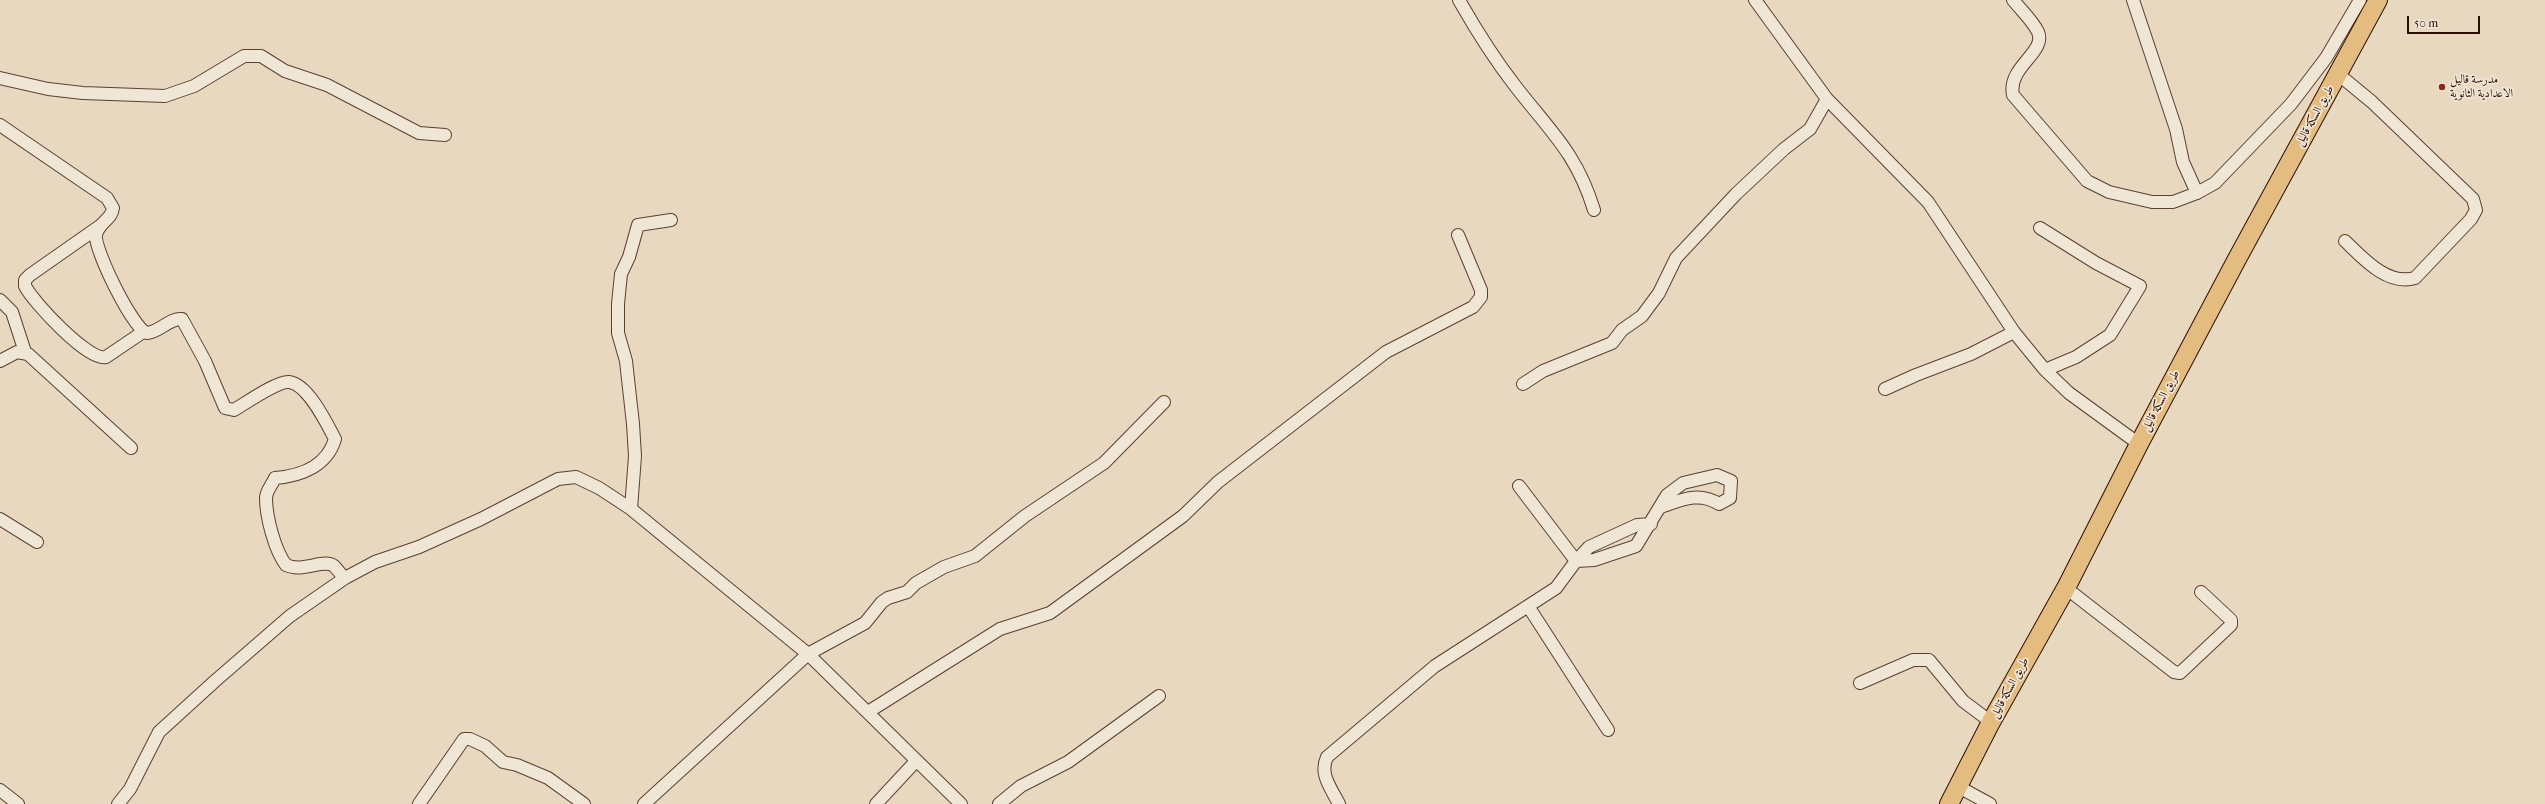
<!DOCTYPE html>
<html>
<head>
<meta charset="utf-8">
<style>
  body { margin:0 }
  #map { position:relative; width:2545px; height:804px; overflow:hidden; background:#e7d8bf; font-family:"IM FELL French Canon",serif }
  canvas { display:block }
  .scale { position:absolute; left:2407px; top:16px; width:73px; height:18px; box-sizing:border-box; border:2px solid #2c0e00; border-top:0; padding-left:5px; font-size:12px; line-height:14px; white-space:nowrap; color:#2c0e00; -webkit-text-stroke:3px #efe6d5; paint-order:stroke }
</style>
</head>
<body>
<div id="map">
<canvas width="2545" height="804"></canvas>
<div class="scale">50 m</div>
</div>
<script>
const ctx = document.querySelector('canvas').getContext('2d');
ctx.lineJoin = 'round';
function strokePath(path, color, width, dash) { ctx.strokeStyle = color; ctx.lineWidth = width; ctx.lineCap = dash ? 'butt' : 'round'; ctx.setLineDash(dash || []); ctx.stroke(path); }
function drawText(font, color, halo, rows, align = 'center') {
  ctx.font = font + ' "IM FELL French Canon",Amiri,serif'; ctx.lineWidth = 3.5; ctx.setLineDash([]); ctx.textBaseline = 'middle'; ctx.strokeStyle = halo; ctx.fillStyle = color; for (const [text, x, y, turn = 0] of rows) {
    ctx.save(); ctx.translate(x, y); ctx.rotate((+turn || 0) * Math.PI / 180); ctx.textAlign = isNaN(turn) ? turn : align; if (halo) ctx.strokeText(text, 0, 0); ctx.fillText(text, 0, 0); ctx.restore();
  }
}
const street = new Path2D(`
  M1459,0C1476,30 1495,60 1516,87C1551,132 1577,154 1594,210
  M1755,0L1827,99L1928,202L2014,332L2045,370L2069,393L2139,444
  M2013,0C2021,10 2033,21 2038,32C2047,52 2007,67 2013,95L2087,181L2109,192L2152,202H2173L2197,193L2215,183L2291,104L2326,58L2360,0
  M2133,0L2176,129L2183,162L2197,193
  M2338,74L2372,102L2473,199L2476,210L2471,219L2415,278C2387,286 2363,258 2345,241
  M0,78L48,89L83,93L165,96L194,86L244,56H261L285,71L327,85L419,133L445,135
  M0,125L107,198L113,208C112,220 97,223 96,236C95,251 133,329 147,333C160,332 169,318 182,319L205,361L225,408L234,410C246,403 277,381 289,382C308,384 327,424 335,439C327,466 301,476 275,478C272,485 266,491 266,498C266,517 275,551 286,565C303,573 324,558 334,566C338,570 341,575 345,578
  M100,226L30,275L25,280V286C33,302 89,362 106,357L143,332
  M2040,228L2096,263L2140,286L2110,335L2076,357L2045,370
  M0,300L12,312L25,352
  M0,361L17,352L28,354L131,448
  M1523,384L1543,371L1612,343L1622,330L1642,316L1659,293L1676,258L1736,194L1784,149L1810,129L1827,99
  M1885,389L1916,375L1971,354L2014,332
  M1519,486L1576,561L1589,547L1637,525L1651,524
  M631,509L635,456L633,424L626,361L618,333V304L621,274L629,257L638,225L671,220
  M0,519L37,542
  M2066,588L2174,672L2180,673L2231,625V620L2201,592
  M1528,606L1608,730
  M1860,683L1913,660H1929L1963,701L1991,722
  M868,712L1000,629L1050,613L1183,516L1218,482L1386,352L1473,307L1481,297V290L1458,235
  M1957,786L1990,804
  M0,790L18,804
  M118,804L130,789L159,732L215,681L290,616L345,578L375,562L419,547L481,519L558,479L576,477L599,488L631,509L808,654L961,804
  M419,804L464,739H470L485,746L503,762L517,765L548,778L584,804
  M644,804L808,654L865,623L882,602L888,598L907,592L916,583L944,567L975,556L1025,516L1104,463L1164,402
  M876,804L916,761
  M999,804L1021,786L1068,762L1159,696
  M1339,804C1331,788 1319,774 1327,757L1435,666L1556,588L1576,561L1594,560L1636,546L1667,495L1683,483L1717,475L1731,481L1730,498L1719,504C1699,491 1681,500 1661,507`);
const primary = new Path2D(`
  M1949,804L1991,722L2066,588L2139,444L2237,259L2378,0`);
strokePath(street, '#5b4030', 14);
strokePath(primary, '#2c0e00', 20);
strokePath(street, '#efe6d5', 12);
strokePath(primary, '#e4bc80', 18);
for (const [x, y, r, color] of [
  [2442,87,4,"#8f2418"]
]) { const dot = new Path2D(); dot.arc(x, y, r, 0, 2 * Math.PI); ctx.fillStyle = color; ctx.fill(dot); strokePath(dot, '#efe6d5', 1.5); }
drawText('12px', '#2c0e00', '#efe6d5', [
  ["مدرسة قاليل",2450,80],
  ["الاعدادية الثانوية",2450,94]
], 'left');
drawText('12px', '#2c0e00', '#efe6d5', [
  ["طريق السكة قاليل",2315,116,-61],
  ["طريق السكة قاليل",2161,401,-62],
  ["طريق السكة قاليل",2010,688,-61]
]);
</script>
</body>
</html>
